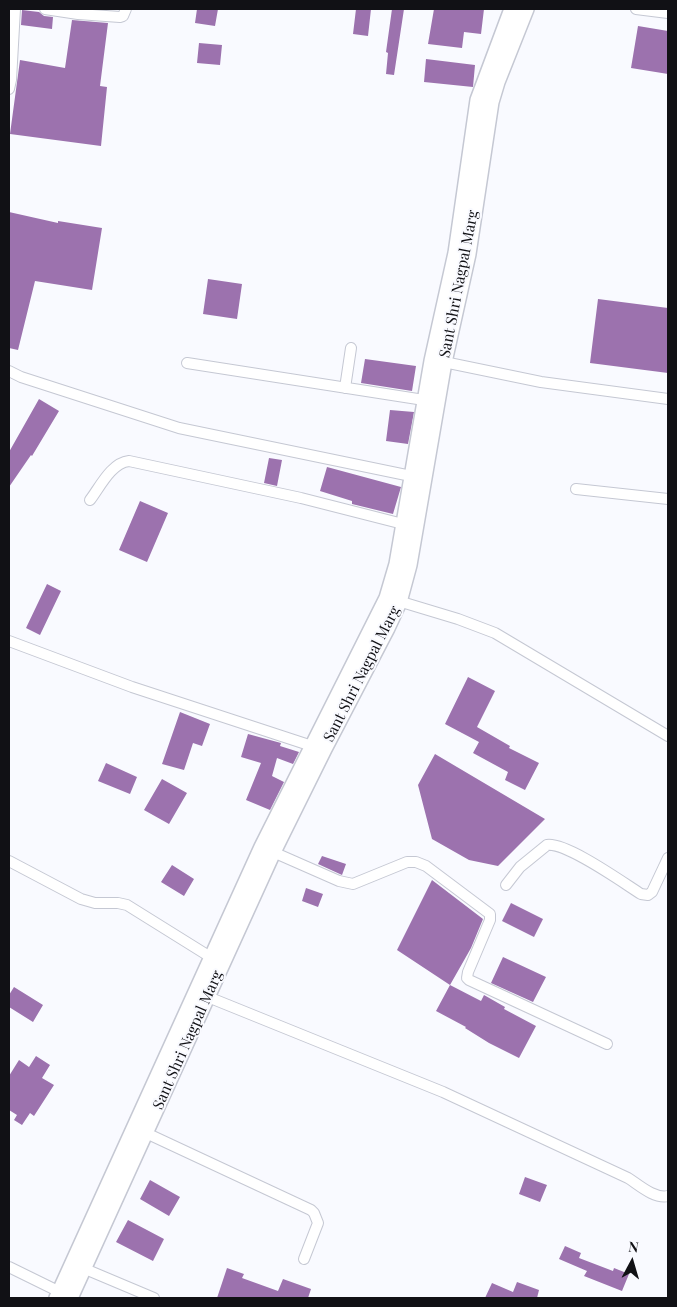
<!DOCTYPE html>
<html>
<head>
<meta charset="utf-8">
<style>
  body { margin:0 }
  #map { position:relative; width:677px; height:1307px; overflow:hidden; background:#f9faff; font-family:"Playfair Display",serif }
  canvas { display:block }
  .frame { position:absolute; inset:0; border:10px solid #111115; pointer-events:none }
  .north { position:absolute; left:607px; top:1237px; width:50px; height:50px; -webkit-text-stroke:4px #f9faff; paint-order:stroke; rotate:6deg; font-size:14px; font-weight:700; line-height:20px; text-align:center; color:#111115 }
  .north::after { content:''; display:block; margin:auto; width:18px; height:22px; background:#111115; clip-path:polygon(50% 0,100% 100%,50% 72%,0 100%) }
</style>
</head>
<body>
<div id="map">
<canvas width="677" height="1307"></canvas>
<div class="frame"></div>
<div class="north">N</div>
</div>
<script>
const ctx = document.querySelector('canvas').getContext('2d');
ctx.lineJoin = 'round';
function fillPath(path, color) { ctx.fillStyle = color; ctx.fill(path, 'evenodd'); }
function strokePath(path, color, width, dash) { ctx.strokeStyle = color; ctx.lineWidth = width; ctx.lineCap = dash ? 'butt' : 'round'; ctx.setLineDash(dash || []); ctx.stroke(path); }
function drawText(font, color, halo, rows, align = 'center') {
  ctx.font = font + ' "Playfair Display",serif'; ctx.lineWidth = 4; ctx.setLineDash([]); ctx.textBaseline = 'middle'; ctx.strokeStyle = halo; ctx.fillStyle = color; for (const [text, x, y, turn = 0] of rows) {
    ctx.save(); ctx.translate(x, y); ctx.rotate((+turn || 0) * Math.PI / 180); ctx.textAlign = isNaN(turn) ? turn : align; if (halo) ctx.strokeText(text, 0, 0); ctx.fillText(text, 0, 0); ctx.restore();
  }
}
fillPath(new Path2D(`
  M197,9H218L215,26L195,23Z
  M356,9H371L368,36L353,34Z
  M392,9H404L394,75L386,74L388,53L386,52Z
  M434,9H484L481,34L464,32L462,48L428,44Z
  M22,10L39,12L44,16L53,17L52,29L21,25Z
  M72,20L108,23L100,86L107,87L101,146L10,134L20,60L65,68Z
  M638,26L668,31V74L631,68Z
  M199,43L222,45L220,65L197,63Z
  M426,59L475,65L473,87L424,82Z
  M9,212L58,223V221L102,228L92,290L35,281L18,350L9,348Z
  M208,279L242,284L237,319L203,314Z
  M598,299L668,308V373L590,363Z
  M365,359L416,366L412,391L361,383Z
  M39,399L59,411L32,456L31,455L9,487V452Z
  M390,410L414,412L408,444L386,441Z
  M269,458L282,460L277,486L264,483Z
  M327,467L401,487L393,514L352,504V501L320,491Z
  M140,501L168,513L147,562L119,550Z
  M47,584L61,591L40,635L26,628Z
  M468,677L495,691L477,727L510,746L509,748L539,763L525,790L505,780L508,772L473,753L479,742L445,724Z
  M180,712L210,724L202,746L193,743L184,770L162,764Z
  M248,734L281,743L280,746L299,752L293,764L277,758L272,776L284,782L270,810L246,800L261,763L241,757Z
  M435,754L545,819L498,866L469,860L432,839L418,785Z
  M106,763L137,777L130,794L98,781Z
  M162,779L187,793L169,824L144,810Z
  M322,856L346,864L342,875L318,864Z
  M172,865L194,879L184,896L161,882Z
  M432,880L483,919L471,948L450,985L397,950Z
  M306,888L323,894L318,907L302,901Z
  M511,903L543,919L534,937L502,921Z
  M503,957L546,977L533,1002L491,983Z
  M450,985L481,1001L484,995L505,1007L504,1009L536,1026L519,1058L489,1043L465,1028L466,1027L436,1011Z
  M14,987L43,1005L33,1022L9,1007V995Z
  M36,1056L50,1065L42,1078L54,1085L34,1116L30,1113L22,1125L14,1120L17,1115L9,1110V1076L19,1060L29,1067Z
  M525,1177L547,1185L540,1202L519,1194Z
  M150,1180L180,1197L169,1216L140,1199Z
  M128,1220L164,1239L153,1261L116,1242Z
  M565,1246L581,1253L579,1258L613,1271L614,1268L629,1274L622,1291L584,1276L587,1271L559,1259Z
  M227,1268L244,1274L242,1278L278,1291L283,1279L311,1289L308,1298H217Z
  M517,1282L539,1290L537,1298H485L492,1283L513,1292Z`), '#9c72ae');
const minor = new Path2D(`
  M45,9L78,14L120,17L123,16L126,9
  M636,9L668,13
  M9,89L11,80L15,9
  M444,362L541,382L668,399
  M187,363L424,400
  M9,371L21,377L179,428L411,476
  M345,388L351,348
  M576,489L668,499
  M90,500C100,487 111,463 129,461L301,498L403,524
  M395,600L458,619L495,633L668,736
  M9,641L132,687L312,746
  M273,852L339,881L353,884L407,862H416L426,866L490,914V920L468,972L467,978L469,980L607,1044
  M9,861L81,899L95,903H118L127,905L212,958
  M506,885L520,867L547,845C566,842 622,882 641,894L648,895L652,892L668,858
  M208,997L443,1092L628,1178C639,1185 654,1199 668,1196
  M146,1133L311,1210L314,1213L318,1223L304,1259
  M78,1266L154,1298
  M9,1267L64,1294`);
const secondary = new Path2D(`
  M57,1298L262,847L387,598L397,564L432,361L456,253L478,100L512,9
  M70,1298L273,852L324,749L387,628L399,602L409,565L444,362L468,254L491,102L497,82L526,9`);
strokePath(minor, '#c5c8d3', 12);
strokePath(secondary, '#c5c8d3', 18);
strokePath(minor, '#fff', 10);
strokePath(secondary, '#fff', 15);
drawText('15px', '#111115', '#f9faff', [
  ["Sant Shri Nagpal Marg",459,284,-79],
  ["Sant Shri Nagpal Marg",362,674,-63],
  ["Sant Shri Nagpal Marg",188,1040,-66]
]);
</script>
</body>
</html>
